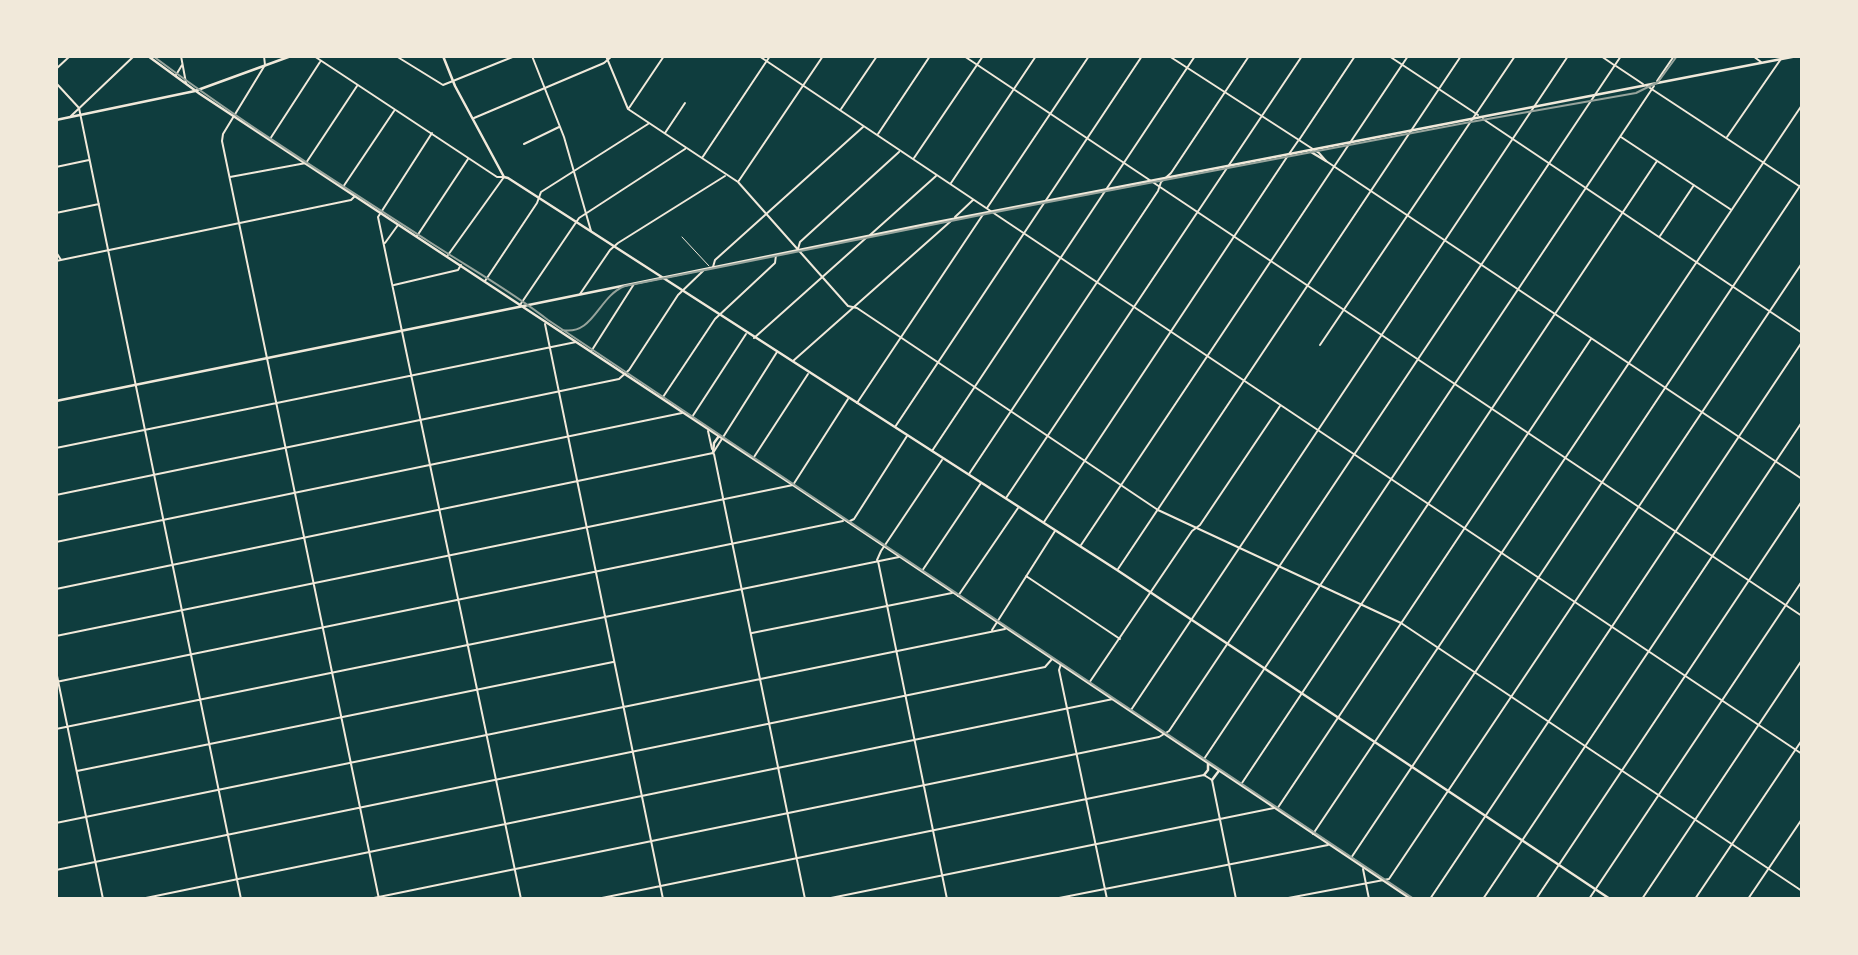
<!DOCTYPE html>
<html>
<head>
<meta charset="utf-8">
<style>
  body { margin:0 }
  #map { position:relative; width:1858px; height:955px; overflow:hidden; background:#0f3d3e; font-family:Raleway,sans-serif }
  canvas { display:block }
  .frame { position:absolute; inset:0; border:58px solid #f1e9da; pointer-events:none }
</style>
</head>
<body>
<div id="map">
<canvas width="1858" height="955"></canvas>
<div class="frame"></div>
</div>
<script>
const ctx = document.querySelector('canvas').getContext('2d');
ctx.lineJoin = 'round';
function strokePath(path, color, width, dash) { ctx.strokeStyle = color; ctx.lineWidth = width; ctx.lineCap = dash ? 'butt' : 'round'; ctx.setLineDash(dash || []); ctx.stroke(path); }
strokePath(new Path2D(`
  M682,237L709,266`), '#f1e9da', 1);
strokePath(new Path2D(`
  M1616,66L1643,84
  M1289,154L1298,141`), '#f1e9da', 2);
strokePath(new Path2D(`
  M181,56L186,83
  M264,56L265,65L223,134L222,141L379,899
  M314,56L497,177H504L448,255
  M396,56L443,85L515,56
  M532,56L564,137L591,231
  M606,56L628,109L738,182L848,306L857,308L1158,510L1401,623L1802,891
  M759,56L1802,754
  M964,56L1802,616
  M1169,56L1319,153L1326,161L1802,479
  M1389,56L1478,115
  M1601,56L1614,65
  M1753,56L1761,62
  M56,69L70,56
  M176,75L182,65
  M1657,81L1674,56
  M56,83L79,108L241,899
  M1647,86L1802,188
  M629,108L664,56
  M841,109L877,56
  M71,116L134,56
  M474,118L604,63L612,56
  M1483,119L1802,333
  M432,133L378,217L521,899
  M665,133L685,103
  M878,134L930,56
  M1621,137L1730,209
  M1727,137L1783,56
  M270,139L320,62
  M1299,140L1355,56
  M524,144L559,127
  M702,158L770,56
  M914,158L983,56
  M56,167L89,160
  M230,177L306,163L357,86
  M738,182L823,56
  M951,183L1036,56
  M343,187L394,111
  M987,208L1089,56
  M56,213L99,204
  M955,217L973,200
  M870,235L936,176
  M417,236L468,159
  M1660,236L1694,185
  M385,243L398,225
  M798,249L800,242L899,152
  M56,252L61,260
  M56,261L351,200L355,196
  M713,267L715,260L863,127
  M485,281L537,203L541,192L648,124
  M394,285L458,270L461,265
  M580,294L610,250L618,243L725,176
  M520,305L579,218L685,149
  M545,324L663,899
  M754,338L866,238
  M1320,345L1515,56
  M592,350L634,284
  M793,361L951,221
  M663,397L715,319L775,263L776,255
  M857,403L984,213
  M692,417L746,334
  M895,427L1142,56
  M708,431L712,449
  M56,448L576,342
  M932,451L1195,56
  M714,454L805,899
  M754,457L808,374
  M969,474L1158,191L1161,182L1171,173L1249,56
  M56,495L619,379L629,370L678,295L703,271
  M1006,498L1302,56
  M848,522L854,519L907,436
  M1044,522L1287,157
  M56,542L682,413
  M1081,545L1408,56
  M877,560L881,551L942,460
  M878,561L947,899
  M1118,569L1461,56
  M922,571L981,483
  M1026,576L1120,639
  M56,589L713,453L777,352
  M958,596L1018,508
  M992,630L1055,531
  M752,633L952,593
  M56,636L793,485L848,399
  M1061,664L1059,670L1107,899
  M56,671L103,899
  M56,682L843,521
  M1089,683L1192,531L1200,525L1280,406
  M1131,710L1568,56
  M56,729L899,557
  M1204,759L1654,86
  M77,771L613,662
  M1242,783L1657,161
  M1277,809L1591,339
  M56,823L1005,629
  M1313,834L1802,105
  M1351,858L1802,183
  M1363,869L1369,899
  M56,870L1045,667L1052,659
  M141,899L1113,699
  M369,899L1159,737L1169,731L1621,56
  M597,899L1204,775L1212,780L1236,899
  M826,899L1274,808
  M1054,899L1328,845
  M1283,899L1389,879L1802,263
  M1430,899L1802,342
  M1483,899L1802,422
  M1536,899L1802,501
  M1589,899L1802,581
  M1642,899L1802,660
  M1695,899L1802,740
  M1748,899L1802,819`), '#f1e9da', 2);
strokePath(new Path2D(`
  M443,56L455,86L504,177L508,178L1117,570L1610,899`), '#f1e9da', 2.5);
strokePath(new Path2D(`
  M148,56L200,94L793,485L1411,899
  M56,120L195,91L291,56
  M1311,152L1326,161
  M56,401L927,224L1797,56
  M713,453L714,443L719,436
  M1204,775L1208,770V763
  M1212,780L1218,772`), '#f1e9da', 2.5);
strokePath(new Path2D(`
  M153,56C241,122 335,181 428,241C468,267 510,290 548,320L1414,899
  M562,330C594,336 598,296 625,286L996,212L1465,123L1636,93L1658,82L1677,56`), '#97a49c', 2);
</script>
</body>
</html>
